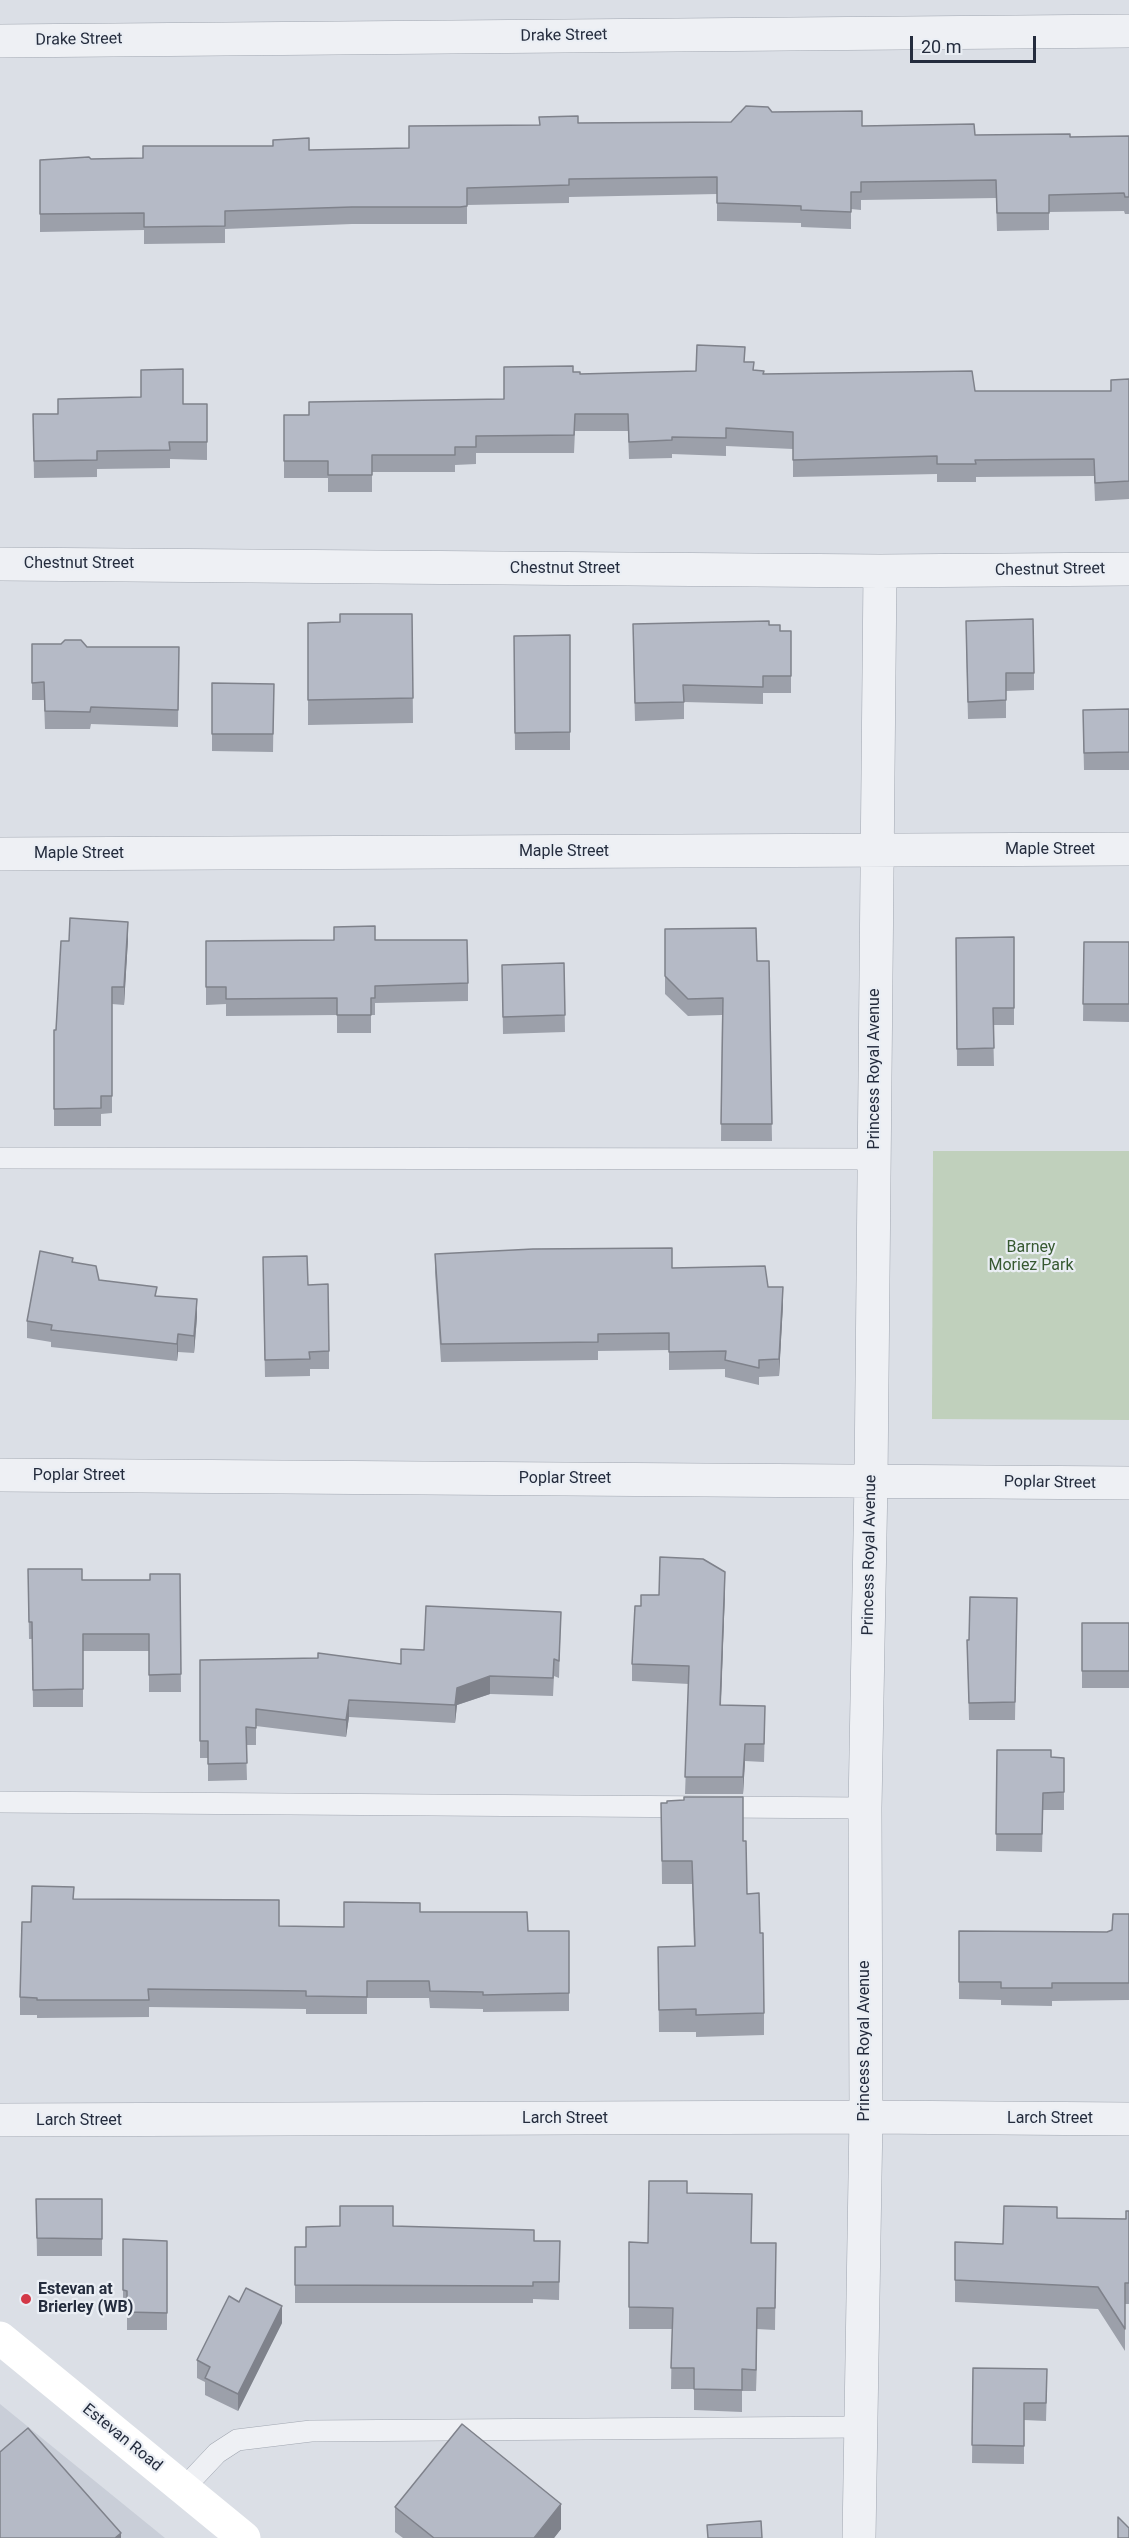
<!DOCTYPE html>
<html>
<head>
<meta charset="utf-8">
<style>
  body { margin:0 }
  #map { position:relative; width:1129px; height:2538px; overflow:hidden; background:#dbdfe6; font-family:Roboto,sans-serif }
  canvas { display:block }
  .scale { position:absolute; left:910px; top:36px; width:126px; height:27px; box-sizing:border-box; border:3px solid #242c3d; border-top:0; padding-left:8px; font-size:18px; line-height:21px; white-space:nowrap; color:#242c3d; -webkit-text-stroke:4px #eaeef4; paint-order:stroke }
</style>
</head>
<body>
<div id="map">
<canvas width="1129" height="2538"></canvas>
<div class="scale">20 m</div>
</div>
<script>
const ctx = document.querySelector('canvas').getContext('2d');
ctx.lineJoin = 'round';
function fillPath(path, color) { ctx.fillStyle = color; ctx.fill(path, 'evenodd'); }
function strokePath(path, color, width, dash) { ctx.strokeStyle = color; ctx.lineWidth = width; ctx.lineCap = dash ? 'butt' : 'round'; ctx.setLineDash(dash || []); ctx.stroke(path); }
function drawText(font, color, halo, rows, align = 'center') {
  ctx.font = font + ' Roboto,sans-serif'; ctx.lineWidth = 4.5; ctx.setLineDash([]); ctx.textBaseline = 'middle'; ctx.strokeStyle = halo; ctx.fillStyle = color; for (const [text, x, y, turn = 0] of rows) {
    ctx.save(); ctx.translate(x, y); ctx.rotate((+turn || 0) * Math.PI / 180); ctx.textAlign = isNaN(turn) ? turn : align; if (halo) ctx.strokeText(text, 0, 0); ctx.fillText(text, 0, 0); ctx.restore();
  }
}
fillPath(new Path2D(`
  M0,2404L165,2538H0Z`), '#c9ced8');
fillPath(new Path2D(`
  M933,1151H1129V1420L932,1419Z`), '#c0d0bc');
const lane = new Path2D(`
  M0,1158L874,1159
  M0,1802L865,1808
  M184,2488L217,2453L237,2440L311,2431L860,2427`);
const street = new Path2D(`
  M0,41L1129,31
  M0,564L880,571L1129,569
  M0,854L1129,849
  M0,1475L1129,1483
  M0,2120L866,2117L1129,2119
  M859,2538L866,2117L865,1808L871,1480L880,571`);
strokePath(lane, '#a0a6b0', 22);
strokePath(street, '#a0a6b0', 34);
strokePath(lane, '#eef0f4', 21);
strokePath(street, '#eef0f4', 33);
strokePath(new Path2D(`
  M0,2338L244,2538`), '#fff', 33);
fillPath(new Path2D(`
  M772,112L862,126L975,135L1070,137L1129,136V214H1125L1124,211L1049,212V230L997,231L996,198L861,200V210L851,209V229L801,227V223L717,221V194L569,197V203L467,205V224H352L225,229V243L144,244V230L40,232V160L143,158L309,150L409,148L539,125L578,123L731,122Z
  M745,362L754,370L763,374L975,391H1111V380L1129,379V499L1095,501L1094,476L976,477V482H937V474L793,477V449L726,446V456L672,454V458L629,459L628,431H575L574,453H476V464L455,465V472H372V492H328V478H284V415H309L504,399L573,372L580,374L696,371Z
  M183,404H207V460L170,459V468L97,469V477L34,478L33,414H58Z
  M412,614L413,723L308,725V623L340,622Z
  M769,625L780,631L791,676V693H763V704L684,702V719L635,721L633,641Z
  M570,635V750H515L514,636Z
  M966,639L1034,673V690L1006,691V718L968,719Z
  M32,644L87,647H179L178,727L91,724L90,729H45L44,700H32Z
  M212,683L274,684L273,752L212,751Z
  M1129,709V770H1084L1083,728Z
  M665,929L757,961H769L772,1141H721L722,1015L688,1016L665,994Z
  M1014,937V1025H993L994,1066H957L956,938Z
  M128,939L124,1005L112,1004V1113L101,1114V1126H54V1030H56L69,941Z
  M375,940L468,983V1001L375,1003V1015H371V1033H337V1015L226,1016V1004L206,1005V941Z
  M1084,942H1129V1022L1083,1021Z
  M564,963L565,1032L503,1034L502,965Z
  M435,1254L672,1268L768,1287L783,1304L779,1376L759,1377V1385L725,1377V1369L669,1370V1350L598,1351V1360L441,1362L435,1272Z
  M73,1262L99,1280L157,1296L197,1317L194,1353L178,1352L177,1361L51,1347V1342L27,1338V1321Z
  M263,1275L308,1285L329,1351V1369H310V1376L265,1377Z
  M28,1569L82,1580H150L180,1574L181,1692H149V1651H83V1707H33L32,1639H29Z
  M725,1590L721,1705L765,1724L764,1762L745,1761L743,1794H685L689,1684L632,1681V1664L641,1606Z
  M1017,1598L1015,1720H969L967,1640H969Z
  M561,1612L559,1678L554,1676L553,1696L490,1694L457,1705L455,1723L349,1717L346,1737L256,1726V1745H246L247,1780L208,1781V1758H200V1660L401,1664L424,1650Z
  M1082,1623H1129V1688H1082Z
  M997,1750L1051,1757L1064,1758V1810H1043L1042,1852L996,1851Z
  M661,1803L743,1841L747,1894L760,1933L764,2013V2035L696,2037V2032H659L658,1947L694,1946L692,1884H662Z
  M74,1899L279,1926L344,1927L420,1912L528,1931H569V2011L483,2012V2009L430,2008L429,1998H367V2014H306V2009L149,2007V2017L37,2018V2015H20V1997L31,1922Z
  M1129,1914V2000L1052,2001V2006L1001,2005V2000L959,1999V1931L1107,1932L1112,1930Z
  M687,2193L751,2243H776L775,2330L757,2329L756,2391H742V2412L694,2410V2389H671L672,2329H629V2242L648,2243Z
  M36,2199L102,2239V2256H37Z
  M1129,2211V2304H1125V2351L1098,2309L955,2302V2280L1003,2244L1057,2218L1126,2219Z
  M393,2226L534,2241H560L559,2300L533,2299V2303H295V2247H306Z
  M123,2239L167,2241V2330H127V2308H123Z
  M282,2323L238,2411L205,2395V2382L197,2378V2360Z
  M973,2368L1047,2386L1046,2421L1024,2420V2464L972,2463Z
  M395,2507L561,2529L554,2538H403L395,2532Z`), '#9ca0aa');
fillPath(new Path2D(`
  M128,922V939L124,1005V987Z
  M783,1287V1304L779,1376V1359Z
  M197,1299V1317L194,1353V1336Z
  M178,1334V1352L177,1361V1344Z
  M725,1572V1590L720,1723V1705Z
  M490,1676V1694L457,1705L455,1723V1705L457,1688Z
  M349,1700V1717L346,1737V1720Z
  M745,1744V1761L743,1794V1777Z
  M282,2306V2323L238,2411V2394Z
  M757,2308V2329L756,2391V2370Z
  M561,2504V2529L554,2538H534Z
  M121,2533V2538H115Z`), '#7f828b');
const building = new Path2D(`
  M746,106L768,107L772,112L862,111V126L974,124L975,135L1070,134V137L1129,136V197H1125L1124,193L1049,195V213H997L996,180L861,182V192H851V212L801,210V206L717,203V177L569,179V185L467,188V206L460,207H352L225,211V226L144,227V213L40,214V160L89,157L91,159L143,158V146H273V140L309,138V150L409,148V126L540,125L539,117L578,116V123L731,122Z
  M697,345L745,347L744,362H754L753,370L764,371L763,374L972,371L975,391H1111V380L1129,379V481L1095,483L1094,459L975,460L976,464H937V456L793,460V432L726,428V438L672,437V440L629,442L628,414H575L574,435L476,436V447H455V455H372V475H328V461H284V415H309V402L504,399V367L573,366V372H580V374L696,371Z
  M183,369V404H207V442H169L170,450L97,451V460L34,461L33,414H58V399L141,397V370Z
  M340,614H412L413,698L308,700V623L340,622Z
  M1033,619L1034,673H1006V700L968,702L966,621Z
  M769,621V625H780V631H791V676H763V687L683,685L684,702L635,703L633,624Z
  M570,635V732L515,733L514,636Z
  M65,640H81L87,647H179L178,710L91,707L90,712L45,711L44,682L32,683V644H61Z
  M212,683L274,684L273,734H212Z
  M1129,709V752L1084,753L1083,710Z
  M70,918L128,922L124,987H112V1096H101V1108L54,1109V1030H56L61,941H69Z
  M375,926V940H467L468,983L375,986V998H371V1015H337V998L226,999V987H206V941L334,940V927Z
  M756,928L757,961H769L772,1124H721L723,998L688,999L665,976V929Z
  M1014,937V1008H993L994,1048L957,1049L956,938Z
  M1084,942H1129V1004H1083Z
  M564,963L565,1015L503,1017L502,965Z
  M672,1248V1268L765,1266L768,1287H783L779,1359L759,1360V1368L725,1360L726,1351L669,1352V1333L598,1334V1342L441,1344L435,1254L533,1249Z
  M40,1251L73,1258L72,1262L96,1266L99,1280L157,1287L155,1296L197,1299L194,1336L178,1334L177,1344L51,1330L52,1325L27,1321Z
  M307,1256L308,1285L328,1284L329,1351L309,1352L310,1359L265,1360L263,1257Z
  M660,1557L703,1559L725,1572L720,1705L765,1706L764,1744H745L743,1777H685L689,1666L632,1664L635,1606H641V1595H659Z
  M28,1569H82V1580H150V1574H180L181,1674L149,1675V1634H83V1689L33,1690L32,1622H29Z
  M970,1597L1017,1598L1015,1702L969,1703L967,1640H969Z
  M426,1606L561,1612L559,1661L554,1659L553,1678L490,1676L457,1688L455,1705L349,1700L346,1720L256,1709V1728L246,1727L247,1763L208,1764V1741H200V1660L318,1658V1653L401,1664V1649L424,1650Z
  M1082,1623H1129V1671H1082Z
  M997,1750H1051V1757L1064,1758V1792L1043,1793L1042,1834H996Z
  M684,1797H743V1841H746L747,1894L759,1893L760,1933H763L764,2013L696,2015V2009L659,2010L658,1947L695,1946L692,1861H662L661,1803H667V1801L684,1800Z
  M32,1886L74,1887L73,1899L279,1900V1926L344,1927V1902L420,1903V1912H527L528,1931H569V1993L483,1995V1992L430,1991L429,1981H367V1997L306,1996V1991L148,1989L149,2000H37V1998L20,1997L22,1922H31Z
  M1113,1914H1129V1983H1052V1988H1001V1982H959V1931L1107,1932L1112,1930Z
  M649,2181H687V2193L752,2194L751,2243H776L775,2308H757L756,2370L742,2369V2390L694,2389V2368H671L673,2308L629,2307V2242L648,2243Z
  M36,2199H102V2239L37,2238Z
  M340,2206H393V2226L534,2230V2241H560L559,2282H533V2286L295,2285V2247H306V2227L340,2226Z
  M1004,2206L1057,2207V2218L1126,2219V2211H1129V2283H1125V2329L1098,2287L955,2280V2242L1003,2244Z
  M123,2239L167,2241V2313L127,2312V2291L123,2290Z
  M246,2288L282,2306L238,2394L205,2378L210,2367L197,2360L229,2296L239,2302Z
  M973,2368L1047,2369L1046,2403H1024V2446L972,2445Z
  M462,2424L561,2504L534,2538H434L395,2507Z
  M28,2428L121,2533L115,2538H0V2452Z
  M1118,2517L1129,2528V2538H1118Z
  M761,2521L762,2538H708L707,2525Z`);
fillPath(building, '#b5bac6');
strokePath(building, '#7f828b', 1.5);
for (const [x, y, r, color] of [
  [26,2299,6,"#d33847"]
]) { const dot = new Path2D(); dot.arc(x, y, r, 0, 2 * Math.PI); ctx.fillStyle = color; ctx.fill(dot); strokePath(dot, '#eaeef4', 2); }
drawText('16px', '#242c3d', '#eaeef4', [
  ["Drake Street",564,36,-1],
  ["Drake Street",79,40,-1],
  ["Chestnut Street",79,564],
  ["Chestnut Street",565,569],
  ["Chestnut Street",1050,570,-1],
  ["Maple Street",1050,850],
  ["Maple Street",564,852],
  ["Maple Street",79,854],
  ["Princess Royal Avenue",875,1069,-90],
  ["Poplar Street",79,1476],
  ["Poplar Street",565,1479],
  ["Poplar Street",1050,1483,1],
  ["Princess Royal Avenue",870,1555,-89],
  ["Princess Royal Avenue",865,2041,-90],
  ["Larch Street",565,2119],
  ["Larch Street",1050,2119],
  ["Larch Street",79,2121],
  ["Estevan Road",122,2438,39]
]);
drawText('16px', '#375931', '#eaeef4', [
  ["Barney",1031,1248],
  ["Moriez Park",1031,1266]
]);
drawText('bold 16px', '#242c3d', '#eaeef4', [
  ["Estevan at",38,2290],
  ["Brierley (WB)",38,2308]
], 'left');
</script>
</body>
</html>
